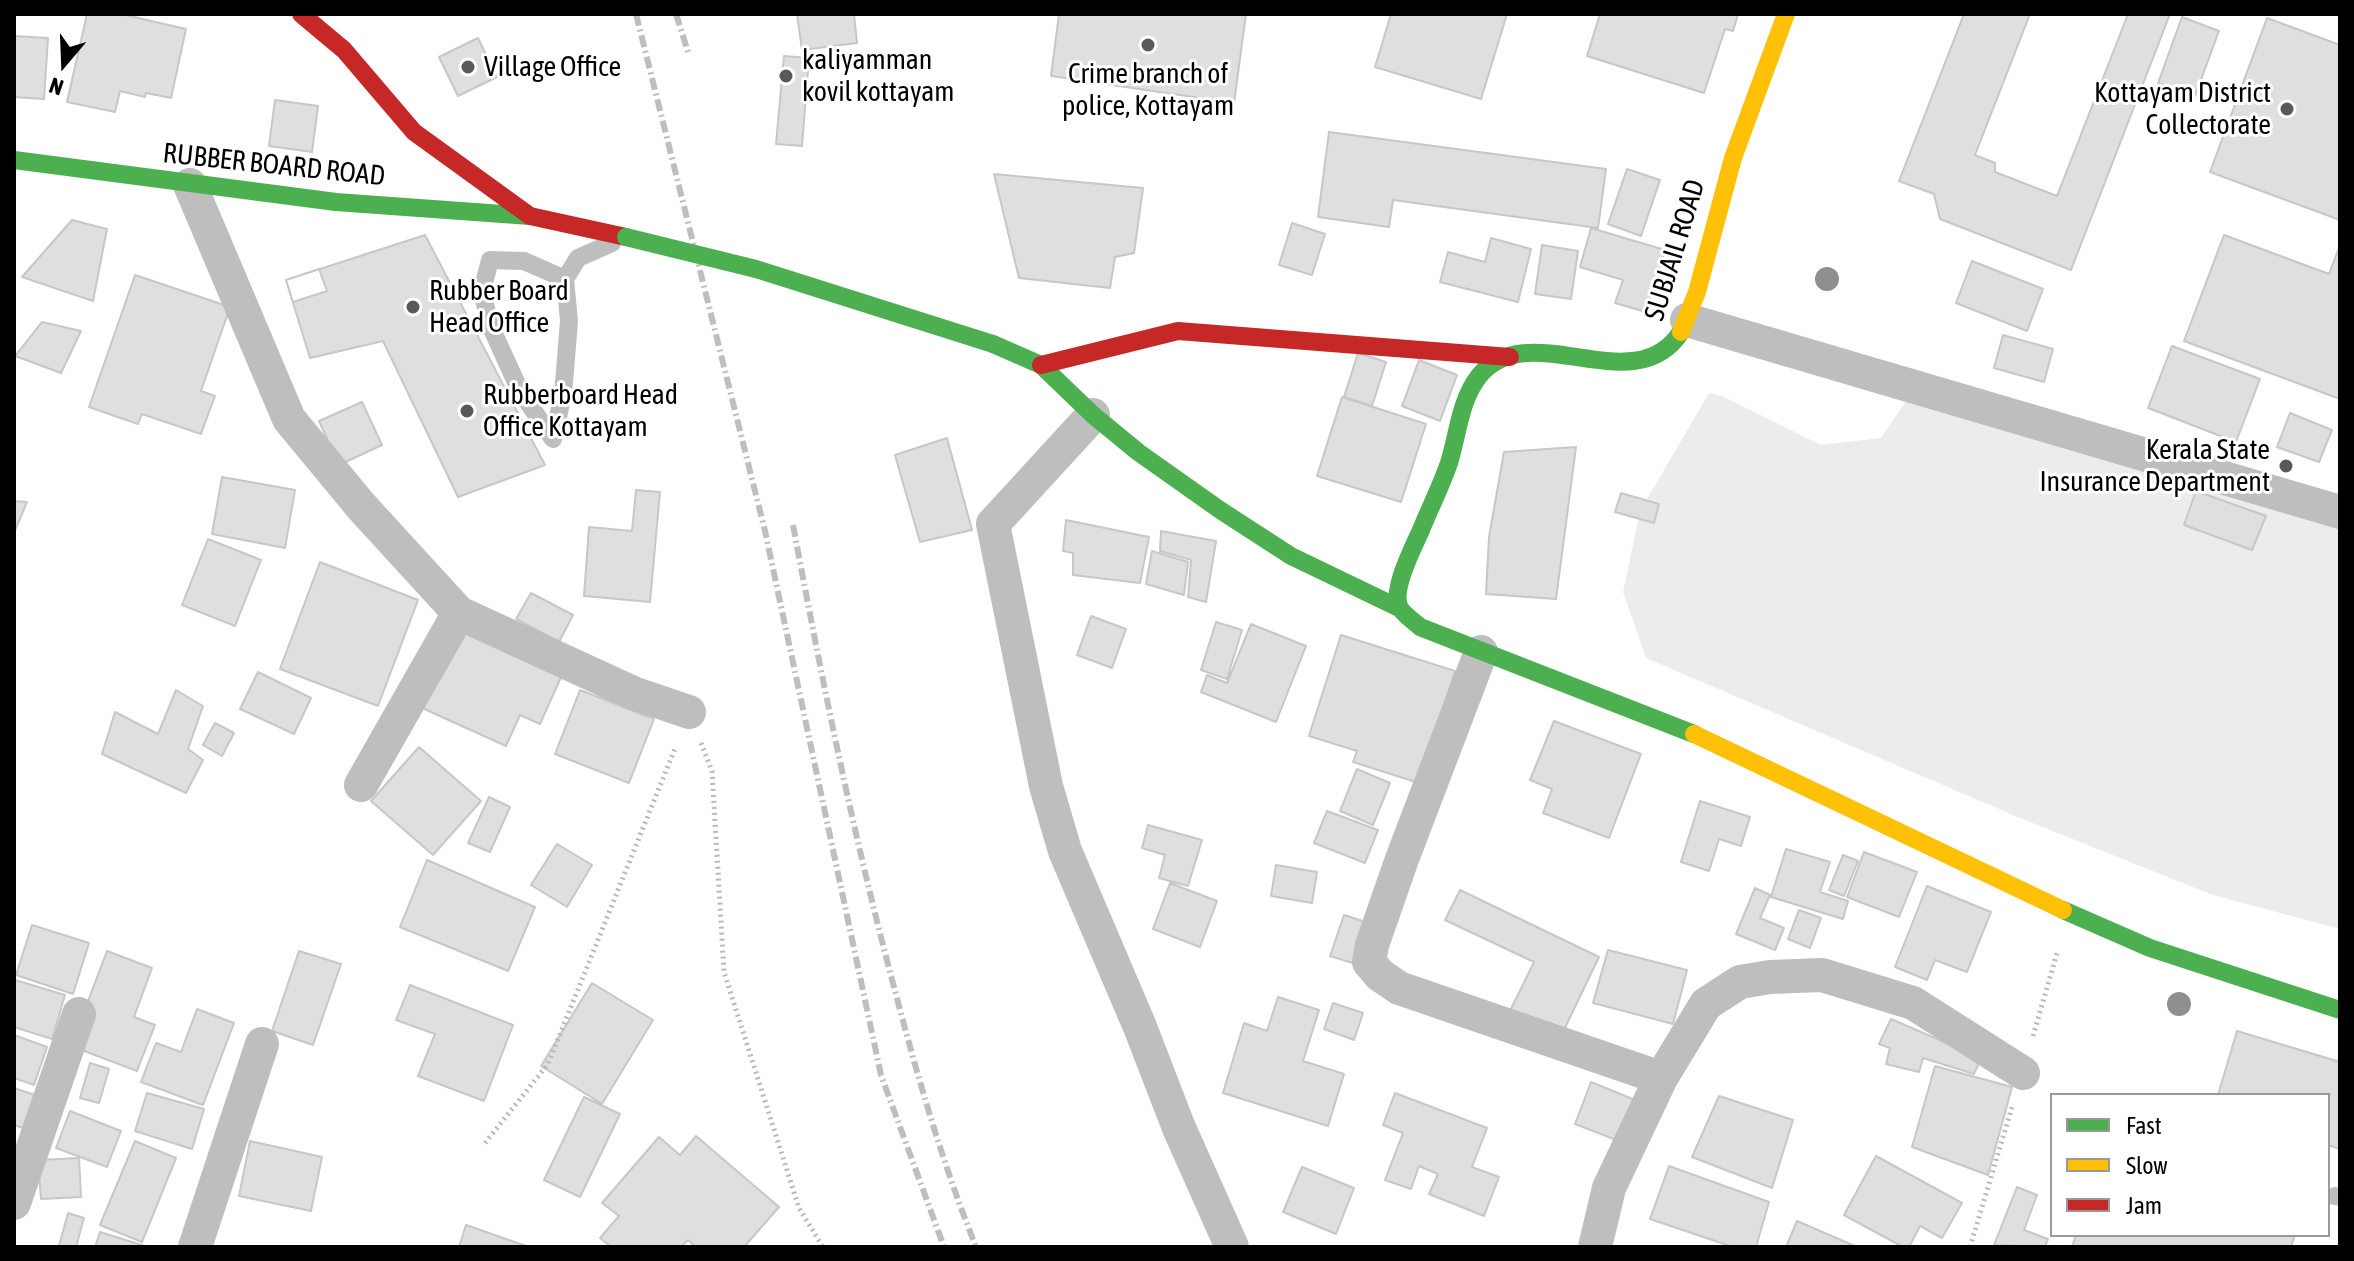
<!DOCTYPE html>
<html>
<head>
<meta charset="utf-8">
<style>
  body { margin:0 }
  #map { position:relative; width:2354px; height:1261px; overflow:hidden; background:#fff; font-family:"Asap Condensed",sans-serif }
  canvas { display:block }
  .frame { position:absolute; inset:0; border:16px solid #000; pointer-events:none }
  .legend { position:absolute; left:2050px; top:1093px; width:280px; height:144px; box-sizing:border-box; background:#fff; border:2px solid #999; margin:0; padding:10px 14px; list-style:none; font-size:24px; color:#000 }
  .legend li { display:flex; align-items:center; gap:16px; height:40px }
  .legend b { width:40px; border:2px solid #999 }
  .north { position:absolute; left:24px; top:24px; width:80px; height:80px; -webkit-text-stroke:6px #fff; paint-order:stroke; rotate:199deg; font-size:22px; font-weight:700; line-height:32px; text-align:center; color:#000 }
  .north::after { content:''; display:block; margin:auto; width:28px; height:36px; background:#000; clip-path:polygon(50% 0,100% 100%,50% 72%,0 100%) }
</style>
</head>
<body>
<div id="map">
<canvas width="2354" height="1261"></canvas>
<div class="frame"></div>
<ul class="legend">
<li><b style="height:10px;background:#4caf50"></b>Fast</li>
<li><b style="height:10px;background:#ffc107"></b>Slow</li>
<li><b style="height:10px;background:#c62828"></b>Jam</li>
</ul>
<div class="north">N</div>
</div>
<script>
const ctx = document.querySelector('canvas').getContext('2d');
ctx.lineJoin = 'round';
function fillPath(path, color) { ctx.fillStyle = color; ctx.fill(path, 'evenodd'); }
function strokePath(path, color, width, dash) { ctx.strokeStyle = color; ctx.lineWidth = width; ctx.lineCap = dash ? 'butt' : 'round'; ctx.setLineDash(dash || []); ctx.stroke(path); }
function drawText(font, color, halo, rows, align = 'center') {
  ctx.font = font + ' "Asap Condensed",sans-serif'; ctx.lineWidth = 6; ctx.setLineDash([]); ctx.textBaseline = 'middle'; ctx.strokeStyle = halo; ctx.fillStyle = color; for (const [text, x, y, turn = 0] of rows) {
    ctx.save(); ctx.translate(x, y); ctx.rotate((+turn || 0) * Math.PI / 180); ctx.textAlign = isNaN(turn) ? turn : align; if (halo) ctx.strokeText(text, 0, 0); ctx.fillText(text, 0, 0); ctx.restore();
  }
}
fillPath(new Path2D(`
  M1920,380L2340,501V929L2213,895L2020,818L1646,658L1623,592L1640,511L1709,393L1722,396L1821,445L1881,438Z`), '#ececec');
const building = new Path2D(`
  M87,14H121L186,29L171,98L146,93L145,97L120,91L115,112L67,102Z
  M797,14H854L857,43L802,50Z
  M1059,14H1246L1234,103L1051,76Z
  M1391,14H1507L1481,99L1375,67Z
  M1600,14H1738L1733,31L1725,29L1704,93L1587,56Z
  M1964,14H2030L1975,155L1995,163V172L2057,196L2128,14H2170L2071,270L1940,219L1934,194L1899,181Z
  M2182,17L2219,31L2195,96L2158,83Z
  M2267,18L2340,45V220L2210,172Z
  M14,36L48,38L44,99L14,97Z
  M478,38L497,77L458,96L439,57Z
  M784,56L809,58L802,146L776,144Z
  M275,100L318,106L312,152L269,146Z
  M1329,132L1606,169L1598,228L1393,200L1389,227L1318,217Z
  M1627,169L1660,180L1641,236L1608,224Z
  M994,174L1143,188L1134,253L1115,257L1110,288L1019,278Z
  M72,220L107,229L93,301L22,277Z
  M1292,223L1325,234L1312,275L1279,265Z
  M1591,228L1665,250L1646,312L1615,303L1623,280L1580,267Z
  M425,235L545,465L458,497L383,341L310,358L286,280Z
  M2224,235L2329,274L2340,245V399L2184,341Z
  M1491,238L1531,249L1518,302L1440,282L1448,252L1485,262Z
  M1542,245L1578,251L1571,299L1535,294Z
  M1972,261L2043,289L2027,331L1956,303Z
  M319,269L327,291L293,302L286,280Z
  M135,275L230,307L201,391L215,396L201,434L142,414L138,424L89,407Z
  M42,322L81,331L61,373L15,356Z
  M2003,335L2053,349L2044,382L1994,368Z
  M2172,346L2260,379L2236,442L2148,408Z
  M1358,353L1386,362L1372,406L1344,397Z
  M1419,360L1457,375L1440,421L1402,406Z
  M1342,397L1426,424L1401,502L1317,476Z
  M362,402L382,445L339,465L319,421Z
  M2290,413L2332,430L2319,462L2277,447Z
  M947,438L972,530L920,542L895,455Z
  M1576,447L1556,599L1486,594L1489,537L1504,452Z
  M222,477L295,490L285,548L212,534Z
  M636,490L660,492L650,602L584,596L589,527L632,531Z
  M2196,491L2266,516L2252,550L2184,525Z
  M1621,493L1659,504L1654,523L1615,512Z
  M14,501L27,502L14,533Z
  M1066,520L1149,537L1140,583L1073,575V553L1063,551Z
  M1161,531L1216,541L1206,602L1188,597L1191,560L1160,551Z
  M208,539L261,560L235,626L182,605Z
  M1152,551L1188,562L1184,595L1146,584Z
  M320,562L418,600L378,706L280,669Z
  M531,593L573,615L559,642L516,619Z
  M1091,616L1126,629L1112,668L1077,655Z
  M1216,622L1242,630L1227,679L1201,670Z
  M1251,624L1306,646L1276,722L1201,692L1207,675L1227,683Z
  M457,627L562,675L540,724L520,715L506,746L420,707Z
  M1341,635L1455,671L1419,783L1353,762L1357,751L1309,736Z
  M258,672L311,698L294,734L240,709Z
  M176,690L203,706L188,749L203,760L186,793L102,754L115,712L158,734Z
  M580,690L654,719L629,783L555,754Z
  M1554,721L1641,754L1609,838L1543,813L1552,789L1530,780Z
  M215,723L234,733L222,756L203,745Z
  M419,747L481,801L433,855L371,801Z
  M1357,769L1390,783L1373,825L1340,811Z
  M489,797L510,807L490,852L468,843Z
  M1700,801L1750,817L1741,846L1719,839L1709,871L1681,862Z
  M1327,811L1378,830L1365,863L1314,843Z
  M1148,825L1202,840L1188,886L1159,878L1165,855L1142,848Z
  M557,844L592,865L567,907L531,885Z
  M1786,849L1830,862L1820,892L1848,901L1843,919L1771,897Z
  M1864,852L1917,872L1899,917L1847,897Z
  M1843,855L1858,861L1844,896L1829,890Z
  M427,860L535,907L508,971L400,927Z
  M1276,865L1317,872L1312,903L1271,896Z
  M1170,883L1217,901L1200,947L1153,929Z
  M1927,886L1991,912L1967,972L1935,960L1927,980L1895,967Z
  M1755,888L1770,895L1760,918L1784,928L1775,950L1736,934Z
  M1460,890L1599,957L1561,1036L1510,1011L1534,962L1445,920Z
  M1799,910L1821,918L1810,948L1788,939Z
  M1344,915L1369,923L1356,964L1330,956Z
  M32,925L89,943L73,994L16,975Z
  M1608,950L1687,970L1673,1024L1593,1003Z
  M107,951L152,968L134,1017L155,1025L137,1071L71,1046Z
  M299,951L341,964L313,1045L272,1031Z
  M15,980L65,995L52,1039L14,1027Z
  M592,983L653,1020L602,1104L541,1066Z
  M410,985L513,1025L484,1101L418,1076L435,1034L396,1020Z
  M1278,997L1319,1010L1303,1061L1344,1074L1328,1126L1223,1093L1244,1023L1267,1031Z
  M1333,1003L1363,1013L1354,1040L1324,1029Z
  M197,1009L234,1023L203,1105L141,1082L156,1043L181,1052Z
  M1891,1019L1981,1058L1974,1074L1923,1058L1919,1072L1886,1064L1890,1048L1879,1044Z
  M2237,1031L2340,1062V1149L2328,1145V1095H2218Z
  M14,1035L47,1047L34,1085L14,1078Z
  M90,1063L109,1069L99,1103L80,1098Z
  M1935,1066L2012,1087L1988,1175L1912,1147Z
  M1591,1082L1635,1100L1619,1141L1575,1124Z
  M14,1088L35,1095L23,1128L14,1125Z
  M147,1093L204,1109L192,1149L135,1131Z
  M1395,1093L1487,1128L1472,1167L1499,1177L1484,1216L1429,1194L1438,1174L1419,1166L1411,1189L1385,1180L1403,1133L1383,1125Z
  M1719,1096L1793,1120L1772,1188L1692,1157Z
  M584,1097L620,1114L580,1197L544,1180Z
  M70,1111L121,1131L107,1167L56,1148Z
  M696,1136L779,1207L744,1247H696L688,1240L681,1247H611L600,1238L619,1216L602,1203L659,1137L680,1155Z
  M135,1141L176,1158L142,1242L100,1225Z
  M250,1141L322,1157L311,1211L239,1196Z
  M1876,1156L1962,1203L1942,1238L1920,1226L1909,1247H1903L1844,1215Z
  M79,1158L81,1197L41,1199L38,1160Z
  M1669,1166L1769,1202L1756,1247H1733L1650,1219Z
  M1302,1167L1354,1188L1336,1234L1283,1212Z
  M2017,1187L2037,1195L2024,1230L2048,1239L2045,1247L1994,1245Z
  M68,1213L84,1218L76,1247L59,1246Z
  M1797,1221L1857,1247H1786Z
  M466,1225L529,1247H459Z
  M100,1232L148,1247H95Z
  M2076,1235H2295L2291,1247H2072Z`);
fillPath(building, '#dfdfdf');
strokePath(building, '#c7c7c7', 2);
strokePath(new Path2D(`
  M701,743L712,771L724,972L799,1208L823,1247
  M2033,1036L2057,953
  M485,1143L548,1064L676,746
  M1970,1247L2012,1107`), '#b9b9b9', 5, [2, 4]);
strokePath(new Path2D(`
  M565,279L524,261L490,260L482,291L490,325L520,391L553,439L563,395L569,321L565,279L578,258L612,243
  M2335,1196L2340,1197`), '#bebebe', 18);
strokePath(new Path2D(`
  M190,185L289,419L361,506L459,613L633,693L689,712
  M1687,320L2340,512
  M1093,415L993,524L1046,786L1065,851L1140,1027L1179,1128L1232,1247
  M1481,652L1402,859L1372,945L1369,962L1380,975L1399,988L1661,1078
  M361,785L459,613
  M14,1203L79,1014
  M195,1247L262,1044
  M1595,1247L1609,1188L1661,1078L1706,1004L1740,982L1770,977L1822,975L1913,1003L2023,1073`), '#bebebe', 34);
strokePath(new Path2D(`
  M14,160L336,202L530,216
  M1681,332C1634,404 1529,314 1479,376C1460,400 1458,434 1449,463C1441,486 1430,508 1421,530C1413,548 1392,588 1399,606C1402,614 1414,621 1420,627L1694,734
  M993,344L1041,365L1093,415L1138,452L1220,510L1291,556L1399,608
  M2063,910L2150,948L2340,1010`), '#4caf50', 18);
strokePath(new Path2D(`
  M1681,332L1697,292L1733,158L1786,14
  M1694,734L2063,910`), '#ffc107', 18);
strokePath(new Path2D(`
  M301,14L344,50L414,132L530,216L626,237
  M1041,365L1178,331L1510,357`), '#c62828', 18);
strokePath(new Path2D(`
  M636,14L765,531L881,1075L944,1247
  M676,14L688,52
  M793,525C822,680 853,834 894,987C917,1075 942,1162 976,1247`), '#bebebe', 6, [12, 4, 2, 4]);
strokePath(new Path2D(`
  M626,237L756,269L993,344`), '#4caf50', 18);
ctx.fillStyle = '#8f8f8f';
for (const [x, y] of [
  [1827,279],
  [2179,1004]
]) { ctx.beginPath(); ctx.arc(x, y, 12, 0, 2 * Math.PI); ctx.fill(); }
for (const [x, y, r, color] of [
  [1148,45,8,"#595959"],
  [468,67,8,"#595959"],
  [786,76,8,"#595959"],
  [2287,109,8,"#595959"],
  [413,307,8,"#595959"],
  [467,411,8,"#595959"],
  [2286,466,8,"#595959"]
]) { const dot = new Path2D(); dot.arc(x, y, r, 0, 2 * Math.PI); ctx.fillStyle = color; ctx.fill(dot); strokePath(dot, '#fff', 3); }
drawText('28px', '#000', '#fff', [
  ["kaliyamman",802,60],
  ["kovil kottayam",802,92],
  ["Village Office",484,67],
  ["Crime branch of",1148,74,"center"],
  ["police, Kottayam",1148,106,"center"],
  ["Kottayam District",2271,93,"right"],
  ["Collectorate",2271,125,"right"],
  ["Rubber Board",429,291],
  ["Head Office",429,323],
  ["Rubberboard Head",483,395],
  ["Office Kottayam",483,427],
  ["Kerala State",2270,450,"right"],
  ["Insurance Department",2270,482,"right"]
], 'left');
drawText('28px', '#000', '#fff', [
  ["RUBBER BOARD ROAD",274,165,6],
  ["SUBJAIL ROAD",1675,250,-73]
]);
</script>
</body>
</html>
